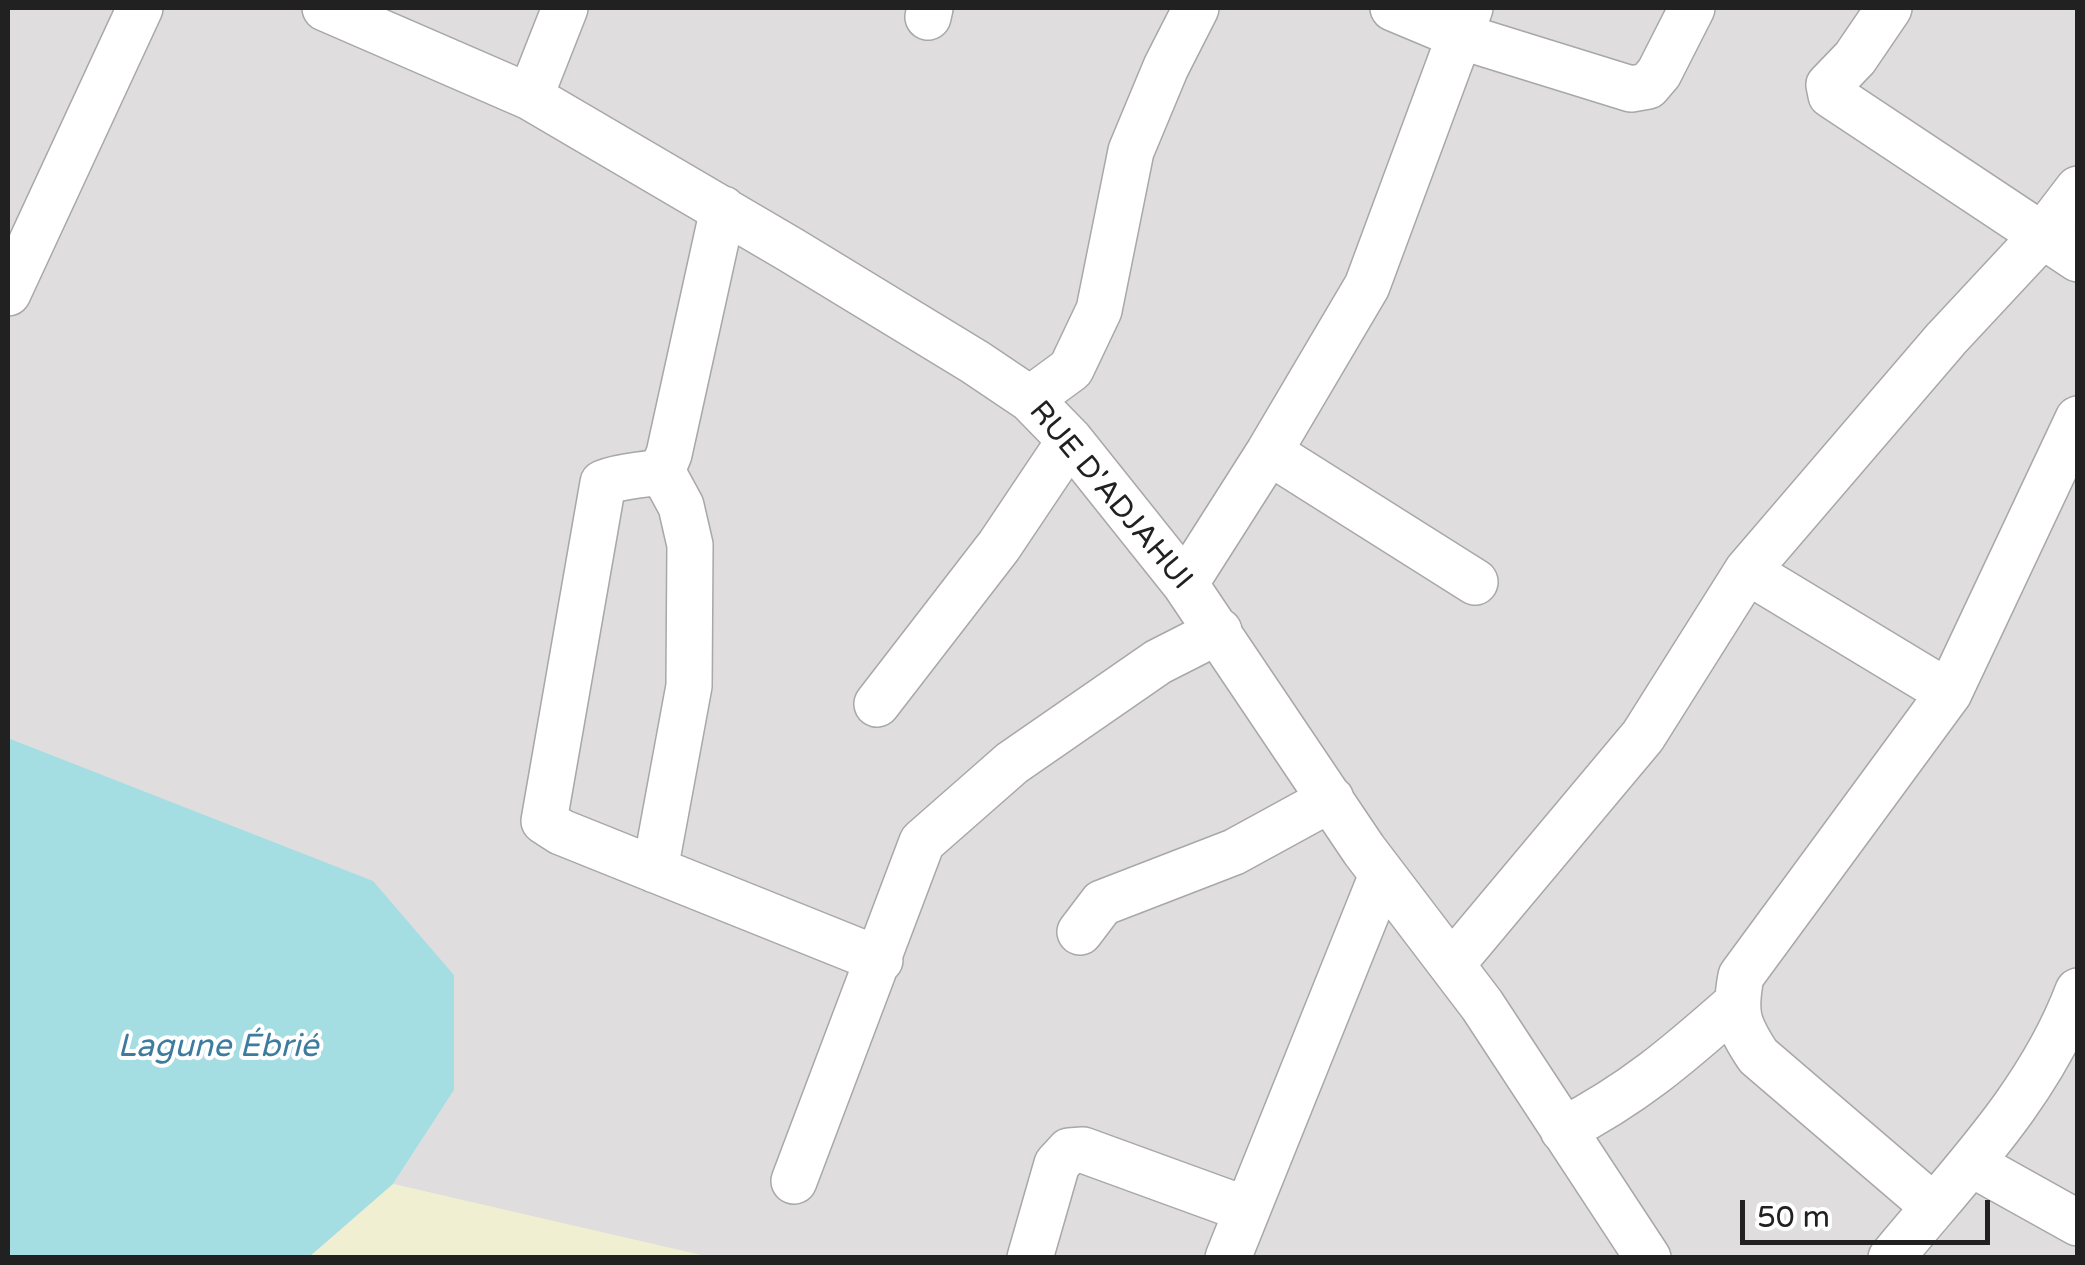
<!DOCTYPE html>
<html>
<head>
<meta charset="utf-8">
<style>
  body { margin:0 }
  #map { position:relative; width:2085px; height:1265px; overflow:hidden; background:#f2ece6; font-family:"Varela Round",sans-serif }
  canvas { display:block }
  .frame { position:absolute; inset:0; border:10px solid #212121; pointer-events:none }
  .scale { position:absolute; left:1740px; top:1200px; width:250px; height:45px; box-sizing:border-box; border:5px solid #212121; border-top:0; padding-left:12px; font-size:30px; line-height:35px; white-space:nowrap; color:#212121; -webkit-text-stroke:8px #fff; paint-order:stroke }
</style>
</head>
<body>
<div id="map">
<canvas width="2085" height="1265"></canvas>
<div class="frame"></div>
<div class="scale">50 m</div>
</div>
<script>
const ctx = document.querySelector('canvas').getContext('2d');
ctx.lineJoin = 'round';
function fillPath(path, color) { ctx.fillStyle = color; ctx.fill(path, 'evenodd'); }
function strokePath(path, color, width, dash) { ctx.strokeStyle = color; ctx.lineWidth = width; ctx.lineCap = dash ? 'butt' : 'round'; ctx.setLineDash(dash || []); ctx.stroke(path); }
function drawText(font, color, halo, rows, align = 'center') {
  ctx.font = font + ' "Varela Round",sans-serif'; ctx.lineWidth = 8; ctx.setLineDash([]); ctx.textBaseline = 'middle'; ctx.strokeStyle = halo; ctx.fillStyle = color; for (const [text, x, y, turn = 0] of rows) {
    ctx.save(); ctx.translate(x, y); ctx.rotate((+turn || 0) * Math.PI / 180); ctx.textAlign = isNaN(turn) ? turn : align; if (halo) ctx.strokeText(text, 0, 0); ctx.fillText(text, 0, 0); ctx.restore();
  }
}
fillPath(new Path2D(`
  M8,8H2077V1257L710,1258L393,1184L454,1090V975L372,881L8,738Z`), '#dfddde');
fillPath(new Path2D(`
  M393,1184L710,1257H309Z`), '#f1efd1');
fillPath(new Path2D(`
  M8,738L373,881L454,975V1090L393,1184L309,1257H8Z`), '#a4dde2');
const minor = new Path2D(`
  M325,8L530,97L791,250L975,362L1030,399L1070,440L1185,584L1364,850L1482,1005L1648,1258
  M1393,8L1460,36L1631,89L1648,86L1659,73L1692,8
  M1889,8L1855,58L1829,85L1831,95L2078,259
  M928,17L930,8
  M530,97L565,8
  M723,209L669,454L662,471C642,476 622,475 603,483L544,821L561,832L880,960
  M8,293L140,8
  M1030,399L1071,369L1099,310L1131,151L1166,67L1196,8
  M1269,452L1475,582
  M1747,571L1949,693
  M1185,584L1269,452L1367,286L1470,8
  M877,704L999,546L1070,440
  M655,870L689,686L690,545L681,506L662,471
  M1080,932L1102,903L1234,852L1331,799
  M1452,964L1643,736L1747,571L1946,339L2042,236L2078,189
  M1563,1130C1633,1094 1677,1056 1736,1004
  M1972,1164L2078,1223
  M794,1181L922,842L1012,763L1158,662L1219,631
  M1933,1206L1758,1056C1737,1024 1734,1013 1741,976L1949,693L2078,419
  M1030,1258L1057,1164L1069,1151L1083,1150L1245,1209
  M1228,1258L1382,875
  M1891,1258C1960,1174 2039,1095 2078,991`);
strokePath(minor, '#a8a8a8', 48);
strokePath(minor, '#fff', 45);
drawText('30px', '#212121', '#fff', [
  ["RUE D'ADJAHUI",1110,496,50]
]);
drawText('italic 32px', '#3d7c9f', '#fff', [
  ["Lagune Ébrié",218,1048]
]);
</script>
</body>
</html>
